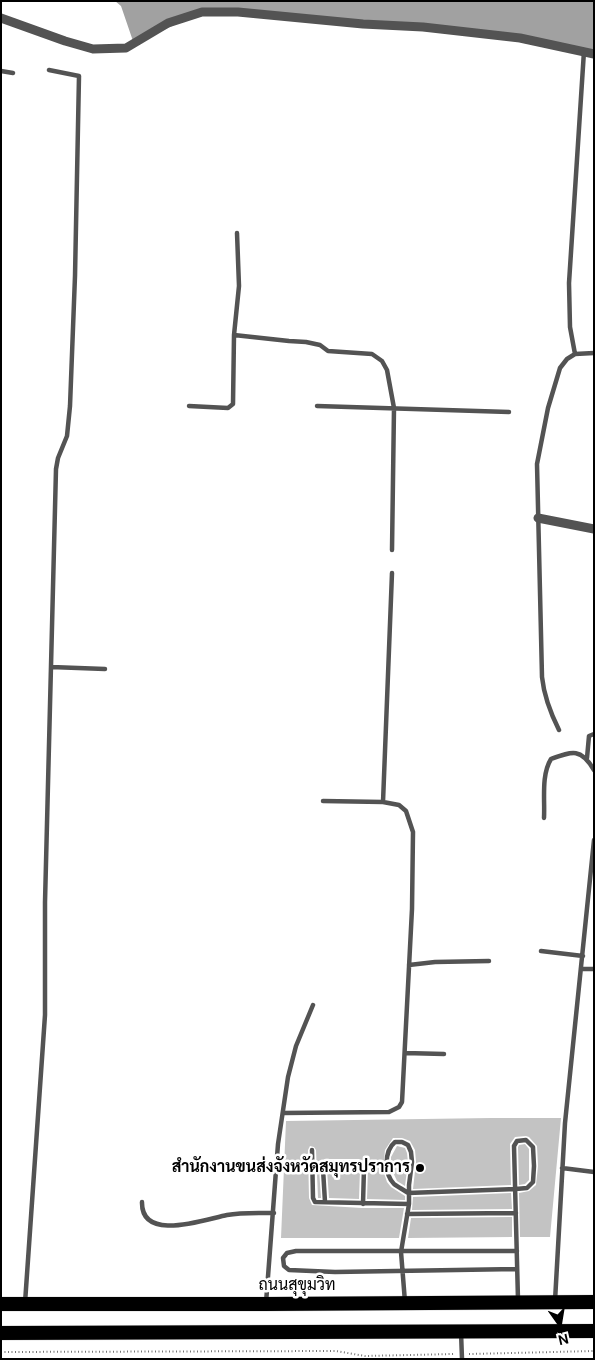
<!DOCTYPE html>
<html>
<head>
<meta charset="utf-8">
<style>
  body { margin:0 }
  #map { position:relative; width:595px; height:1360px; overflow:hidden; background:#fff; font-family:"DM Sans",sans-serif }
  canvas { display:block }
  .frame { position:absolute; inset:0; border:2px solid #000; pointer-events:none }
  .north { position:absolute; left:535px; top:1300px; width:50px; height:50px; -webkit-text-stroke:4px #fff; paint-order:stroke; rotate:167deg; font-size:14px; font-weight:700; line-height:20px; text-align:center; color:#000 }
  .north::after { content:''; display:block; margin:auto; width:18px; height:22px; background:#000; clip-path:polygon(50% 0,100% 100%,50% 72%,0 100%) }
</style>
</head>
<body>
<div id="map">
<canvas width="595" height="1360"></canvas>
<div class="frame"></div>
<div class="north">N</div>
</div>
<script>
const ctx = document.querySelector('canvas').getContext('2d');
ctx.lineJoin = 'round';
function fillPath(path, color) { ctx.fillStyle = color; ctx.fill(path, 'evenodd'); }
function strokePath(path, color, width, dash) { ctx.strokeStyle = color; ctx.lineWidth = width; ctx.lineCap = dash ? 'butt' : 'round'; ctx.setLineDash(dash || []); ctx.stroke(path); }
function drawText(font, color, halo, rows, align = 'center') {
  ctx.font = font + ' "DM Sans",Sarabun,sans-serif'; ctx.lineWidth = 5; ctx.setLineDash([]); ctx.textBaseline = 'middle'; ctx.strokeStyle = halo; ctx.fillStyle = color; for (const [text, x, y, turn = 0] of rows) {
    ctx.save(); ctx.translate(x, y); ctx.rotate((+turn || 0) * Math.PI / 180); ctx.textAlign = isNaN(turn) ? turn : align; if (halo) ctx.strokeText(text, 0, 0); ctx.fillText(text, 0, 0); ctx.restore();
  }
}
fillPath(new Path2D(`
  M115,1H594V55L514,38L202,12L134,44L121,6Z`), '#a1a1a1');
fillPath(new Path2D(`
  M491,1118H561L550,1237H520L519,1193L529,1191L536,1185L538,1166L537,1146L529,1137L526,1136L515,1137L510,1144L511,1185L413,1189L416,1162L415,1150L410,1141L402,1138H393L385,1150L383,1170L387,1182L391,1187L405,1196V1200L367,1199L368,1167L359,1159H327L324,1160L319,1169L321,1198H318L316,1150L314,1147L310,1146L308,1150L309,1198L312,1205L362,1208H404L399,1238H281L286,1121Z
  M525,1144L529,1149V1180L525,1184L519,1185L518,1147L519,1145Z
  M397,1146L405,1148L407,1153L408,1162L405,1186L397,1181L391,1168V1157Z
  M329,1167H357L360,1170L359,1199L329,1198L327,1170Z
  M511,1193L512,1209L412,1210L413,1197Z
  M512,1217V1237L408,1238L411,1218Z`), '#c3c3c3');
const trunk = new Path2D(`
  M1,1304H266L594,1302
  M1,1333L594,1331`);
strokePath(trunk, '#dbdbdb', 15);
strokePath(new Path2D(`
  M1,1352L336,1351L365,1356L454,1354
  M469,1354L594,1351`), '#757575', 2, [1, 2.5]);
strokePath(new Path2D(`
  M1,71L13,73
  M237,233L239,286L234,335L289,341L306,342L320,345L328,351L372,354L382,361L387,370L394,408L392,550
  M575,354L570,327L569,283L584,51
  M189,406L228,408L233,404L234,335
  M317,406L509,412
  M51,667L105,669
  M559,730C550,712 544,696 542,677L537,464L548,408L560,368L567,359L575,354L594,353
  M587,758L589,736L594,734
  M323,801L383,802
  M544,818C545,800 541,775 551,759C573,751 581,748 594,770
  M541,951L583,956
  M409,965L435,962L489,961
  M581,969H594
  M405,1053L444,1054
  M283,1113L389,1112L399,1107L402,1102L412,909L413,832L406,811L399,805L383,802L392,573
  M312,1150L313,1198L315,1202L409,1204
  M562,1168L594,1172
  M142,1202C141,1243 206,1219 227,1215C242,1212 259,1213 274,1213
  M325,1202L323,1169L327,1163H359L364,1168L363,1204
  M407,1214L516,1213
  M517,1251H296L287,1253L283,1258L284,1266L289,1270L335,1272L517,1269
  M555,1301L565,1123L594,840
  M405,1302L401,1252L409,1204V1185L412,1162L411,1152L408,1145L402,1142H395C384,1151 384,1174 394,1184C398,1187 404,1190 408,1193L516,1189L527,1188L533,1182L534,1166L533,1147L526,1140L517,1141L514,1146L518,1300
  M25,1303L45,1015V902L56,469L58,458L67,436L70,406L75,276L79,76L49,70
  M266,1303L278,1144L288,1077L296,1046L313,1005
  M461,1332L462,1359`), '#535353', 4.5);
strokePath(new Path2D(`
  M1,18L65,41L93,49L126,48L168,23L202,12H238L363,24L423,27L520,38L594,54
  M538,518L594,529`), '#535353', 9);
strokePath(trunk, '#000', 14);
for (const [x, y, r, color] of [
  [420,1168,5,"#000"]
]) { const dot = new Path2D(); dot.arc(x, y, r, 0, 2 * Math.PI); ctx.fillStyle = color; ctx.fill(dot); strokePath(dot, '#fff', 2); }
drawText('bold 16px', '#000', '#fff', [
  ["สำนักงานขนส่งจังหวัดสมุทรปราการ",410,1168]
], 'right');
drawText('16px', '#000', '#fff', [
  ["ถนนสุขุมวิท",297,1286]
]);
</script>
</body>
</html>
